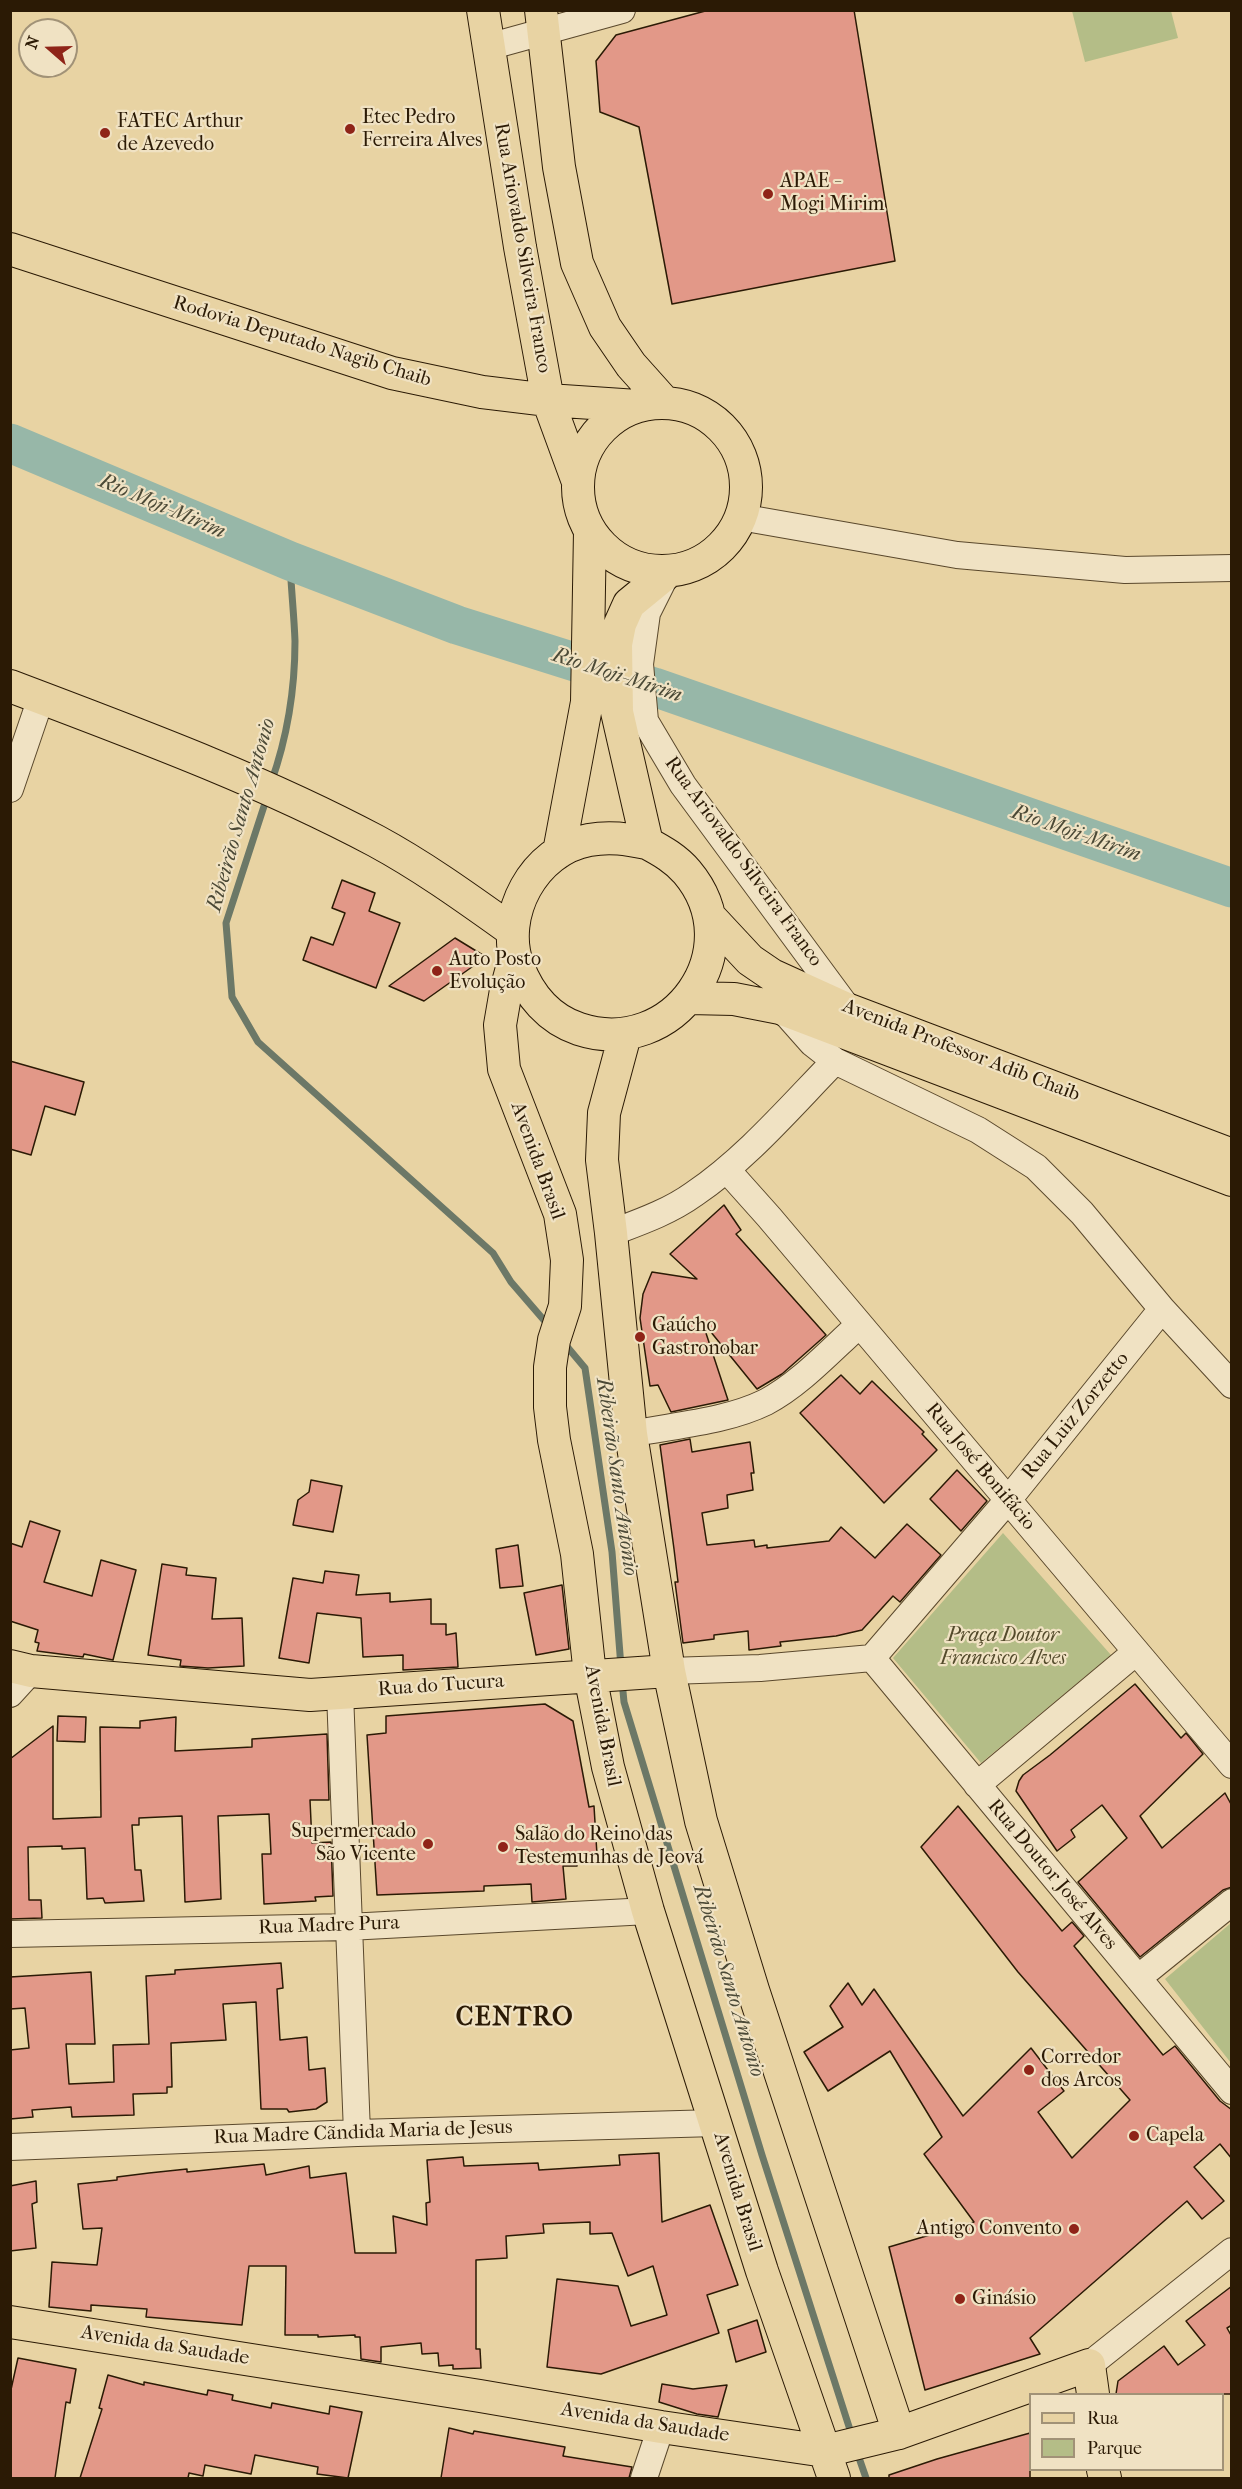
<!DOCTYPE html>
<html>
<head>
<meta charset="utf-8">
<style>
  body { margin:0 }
  #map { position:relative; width:1242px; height:2489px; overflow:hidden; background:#e8d3a3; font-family:"IM FELL French Canon",serif }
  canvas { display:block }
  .frame { position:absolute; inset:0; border:12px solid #2b1a05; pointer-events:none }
  .legend { position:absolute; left:1029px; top:2393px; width:195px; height:78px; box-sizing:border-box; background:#f0e2c3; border:2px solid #a19277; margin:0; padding:8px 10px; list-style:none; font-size:18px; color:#2b1a05 }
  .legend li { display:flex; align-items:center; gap:12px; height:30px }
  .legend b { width:30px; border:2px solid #a19277 }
  .north { position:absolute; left:18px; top:18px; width:60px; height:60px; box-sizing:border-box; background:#f0e2c3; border:2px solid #a19277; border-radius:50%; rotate:290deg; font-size:16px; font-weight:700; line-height:24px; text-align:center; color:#2b1a05 }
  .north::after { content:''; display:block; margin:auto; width:21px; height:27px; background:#8f2418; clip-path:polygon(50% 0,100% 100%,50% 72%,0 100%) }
</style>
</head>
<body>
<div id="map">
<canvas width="1242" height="2489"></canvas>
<div class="frame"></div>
<ul class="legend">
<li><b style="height:8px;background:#e8d3a3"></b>Rua</li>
<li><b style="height:16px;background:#b4bd87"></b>Parque</li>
</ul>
<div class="north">N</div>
</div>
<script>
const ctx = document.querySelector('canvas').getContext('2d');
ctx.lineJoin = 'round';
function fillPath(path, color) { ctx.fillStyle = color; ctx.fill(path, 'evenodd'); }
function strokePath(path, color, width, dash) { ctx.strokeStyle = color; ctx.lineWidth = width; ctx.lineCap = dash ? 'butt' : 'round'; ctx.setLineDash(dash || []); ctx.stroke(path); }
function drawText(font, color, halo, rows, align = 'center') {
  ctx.font = font + ' "IM FELL French Canon",serif'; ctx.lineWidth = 4.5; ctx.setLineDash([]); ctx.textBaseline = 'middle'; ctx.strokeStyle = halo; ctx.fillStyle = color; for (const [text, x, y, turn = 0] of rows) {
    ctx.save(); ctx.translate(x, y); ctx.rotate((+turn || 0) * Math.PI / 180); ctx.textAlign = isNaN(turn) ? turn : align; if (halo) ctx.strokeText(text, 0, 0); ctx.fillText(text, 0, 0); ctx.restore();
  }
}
fillPath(new Path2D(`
  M1072,11H1171L1178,38L1085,62Z
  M1003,1533L1111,1655L981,1763L893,1658Z
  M1231,1923V2063L1165,1979Z`), '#b4bd87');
strokePath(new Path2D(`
  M271,783C287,738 295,689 295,641C294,614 291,588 290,561
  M267,797L226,923L232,997L258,1042L493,1253L511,1282L549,1326
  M564,1343L585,1368L612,1552L621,1667
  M622,1681L624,1702L762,2155L852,2436
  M857,2452L866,2478`), '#6c7867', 7);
strokePath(new Path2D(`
  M10,443L290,561L457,625L654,687L1232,888`), '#97b7a8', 39);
const building = new Path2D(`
  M709,10H854L895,261L672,304L639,127L600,112L596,61L616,35Z
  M342,880L375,893L369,911L400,923L376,988L303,960L311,937L333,945L345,913L332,908Z
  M455,938L486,957L424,1001L389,986Z
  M10,1061L84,1082L75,1115L45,1106L31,1155L10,1149Z
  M724,1205L741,1230L736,1234L826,1335L782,1374L757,1389L702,1321L728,1400L671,1412L658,1385L650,1386L640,1318L643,1294L652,1272L697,1279L670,1254Z
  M841,1375L860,1394L872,1381L924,1432L922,1434L937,1450L884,1503L800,1413Z
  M690,1439L692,1452L750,1442L754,1473H751L753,1490L727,1495L728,1508L702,1513L707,1545L754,1540L755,1547L767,1545V1548L829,1541L841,1527L875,1558L907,1524L941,1555L900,1602L893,1596L862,1630L836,1636L780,1642L781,1646L749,1650L748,1631L714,1635V1639L683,1643L675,1582H678L674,1549L660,1445Z
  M957,1470L987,1501L961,1531L930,1499Z
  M311,1480L342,1486L333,1532L293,1525L298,1500L309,1492Z
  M30,1521L60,1531L44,1582L92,1596L101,1560L136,1570L113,1660L84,1654L83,1657L37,1651L39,1643L35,1642L38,1630L10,1621V1543L22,1547Z
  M518,1545L523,1586L500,1588L496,1549Z
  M162,1564L187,1568L186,1575L216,1578L212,1619L242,1618L244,1666L208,1668L180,1666L181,1660L148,1655Z
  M325,1571L359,1575L356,1595L390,1593V1602L431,1599V1624H446V1635L456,1633L458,1667L403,1670V1655L363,1657L361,1618L317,1613L309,1663L279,1658L293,1578L323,1583Z
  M562,1585L569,1649L536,1655L524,1593Z
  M1135,1684L1181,1738L1186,1733L1203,1754L1140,1816L1162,1848L1225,1793L1232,1806V1887L1223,1890L1140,1957L1078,1882L1127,1838L1102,1805L1071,1830L1075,1837L1057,1851L1016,1791L1019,1781L1023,1775L1050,1755Z
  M545,1704L573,1721L589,1807L594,1806L597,1855L577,1854V1866H563L566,1899L532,1902L531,1884L484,1886V1891L377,1895L367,1735L386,1733V1716Z
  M58,1716L86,1717L85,1742L57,1741Z
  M176,1717L175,1751L252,1747V1739L327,1734L329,1800H310L312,1843L331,1842L333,1896L315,1897L316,1901L264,1904L262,1854H271L269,1814L218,1816L221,1899L185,1902L182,1816L139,1818V1825H132L135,1870H141L144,1901L105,1903L103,1898L87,1899L85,1848L62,1849V1846L28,1847L29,1900H41L42,1918L10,1919V1759L53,1726V1819L101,1817L100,1727L140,1728V1721Z
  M958,1806L1062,1931L1072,1922L1084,1936L1074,1946L1163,2055L1175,2046L1220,2101L1232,2110V2159L1220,2144L1194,2167L1224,2201L1202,2219L1187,2201L1030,2338L1040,2354L925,2390L889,2247L974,2222L924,2154L942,2137L890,2051L828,2091L804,2052L843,2027L830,2006L848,1983L862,2005L874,1989L963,2116L1031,2048L1064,2091L1038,2112L1072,2158L1130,2100L1018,1972L921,1847Z
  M281,1963L283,1988L277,1989L280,2040L307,2037L309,2070L325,2068L327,2102L316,2109L289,2112L287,2109H261L256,2002L223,2004L226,2040L171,2043L172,2087H167V2093L133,2094L134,2115L72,2117L71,2107L32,2110L33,2117L10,2119V2050L29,2048L25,2008L10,2009V1977L91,1972L95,2044H66L69,2084L114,2082L113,2045L149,2044L146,1976L175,1974V1970Z
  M659,2153L662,2222L710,2205L738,2285L707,2295L719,2333L601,2374L547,2367L557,2279L618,2286L631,2326L667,2315L653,2266L628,2276L612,2233L590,2234V2222L543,2224L544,2233L506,2236L507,2258L476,2260V2349H480L481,2368L453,2369V2365L439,2366L438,2353L422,2354L421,2343L381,2347V2362L361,2359L360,2337H355V2335L318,2337V2335H285L286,2266H249L242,2325L146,2317L147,2309L91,2305V2311L49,2307L52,2262L97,2265L102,2228L83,2229L78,2184L117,2180V2177L149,2173L187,2169V2172L264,2164L266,2175L309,2166L310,2178L346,2173L355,2253H396L393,2216L427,2225L426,2203L430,2202L427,2160L463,2157L464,2166L538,2163L539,2170L620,2165L619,2155Z
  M36,2181L37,2202L32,2204L36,2248L10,2251V2186Z
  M1232,2286V2325L1227,2328L1232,2337V2394H1116L1118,2381L1164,2346L1178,2365L1205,2345L1186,2321Z
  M757,2320L766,2352L736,2362L728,2330Z
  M18,2358L76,2369L70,2403L66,2402L55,2478H10V2394Z
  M108,2375L144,2385V2382L207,2395L208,2390L233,2395L232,2400L271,2408L272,2403L329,2414L330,2406L362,2412L348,2478L317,2474L318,2467L255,2455L251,2474L205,2465L203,2476L189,2473L188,2478H80L102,2409L99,2408Z
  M662,2384L693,2389L727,2385L718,2417L697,2414L659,2402Z
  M449,2428L473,2434L474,2431L565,2447L563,2456L632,2467L629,2478H441Z
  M1030,2433V2478H889V2475L937,2459Z`);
fillPath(building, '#e29888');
strokePath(building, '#2b1a05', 1.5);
const minor = new Path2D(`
  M488,47L622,10
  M740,517L957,555L1125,570L1232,568
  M664,579L647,613L640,664L645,721L683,785L849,1010
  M10,789L41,698
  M781,1008L812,1043L835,1061L978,1130L1036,1167L1082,1213L1162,1309L1232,1385
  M727,1170L769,1217L1232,1765
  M611,1233C640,1222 669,1212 694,1194C747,1158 790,1107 835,1061
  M631,1434C675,1425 725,1422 766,1402C800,1384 830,1351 859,1325
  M872,1658L1232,2091
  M872,1658L1008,1500L1162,1309
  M669,1671L760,1668L872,1658
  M340,1693L357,2133
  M10,1694L31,1671
  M977,1785L1136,1652
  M10,1934L348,1927L648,1911
  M1138,1978L1232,1902
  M10,2147L357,2133L716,2123
  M1089,2365L1232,2251
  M644,2478L661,2427`);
const major = new Path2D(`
  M483,10L520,247L548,400L578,482
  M541,10L559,167L577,263L605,327L631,365L665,403
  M10,249L392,373L482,392L548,400L637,406
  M578 487a84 84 0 1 1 168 0a84 84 0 1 1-168 0Z
  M10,686C134,733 259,779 376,841C424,867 468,899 513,931
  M647,843C627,839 610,836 589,840C534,850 499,915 518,966C529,995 549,1019 579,1029C674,1060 752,949 687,872C676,859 662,851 647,843L617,712L616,644L620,624L629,604L668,572
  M559,852L587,702L590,531
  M709,916L750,960L772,975L849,1010L1232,1155
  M515,957L506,990L500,1025L504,1069L560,1214L567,1260L565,1306L554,1340L550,1367V1407L554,1440L577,1554L590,1675L608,1767L648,1911L762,2271L834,2478
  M689,998L734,999L780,1008L1232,1180
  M625,1035L604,1113L602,1160L611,1233L631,1434L669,1671L701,1821L753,1990L899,2433
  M10,1666L31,1671L310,1695L669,1671
  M10,2322L480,2396L661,2427L825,2451L899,2433L1089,2365L1093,2394
  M1103,2470L1105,2478`);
strokePath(minor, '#5a482c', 28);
strokePath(major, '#2b1a05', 34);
strokePath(minor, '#f0e2c3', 26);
strokePath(major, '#e8d3a3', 32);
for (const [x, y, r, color] of [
  [350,129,6,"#8f2418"],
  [105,133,6,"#8f2418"],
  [768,194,6,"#8f2418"],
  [437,971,6,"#8f2418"],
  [640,1337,6,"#8f2418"],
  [428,1844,6,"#8f2418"],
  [503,1847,6,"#8f2418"],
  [1029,2070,6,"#8f2418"],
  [1134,2136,6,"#8f2418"],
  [1074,2229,6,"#8f2418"],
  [960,2299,6,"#8f2418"]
]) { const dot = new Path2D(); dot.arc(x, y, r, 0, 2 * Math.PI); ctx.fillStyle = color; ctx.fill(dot); strokePath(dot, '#f0e2c3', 2); }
drawText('20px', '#2b1a05', '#f0e2c3', [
  ["Etec Pedro",362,118],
  ["Ferreira Alves",362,141],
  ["FATEC Arthur",117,122],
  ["de Azevedo",117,145],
  ["APAE -",780,182],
  ["Mogi Mirim",780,205],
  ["Auto Posto",449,960],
  ["Evolução",449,983],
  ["Gaúcho",652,1326],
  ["Gastronobar",652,1349],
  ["Supermercado",416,1832,"right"],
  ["São Vicente",416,1855,"right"],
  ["Salão do Reino das",515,1835],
  ["Testemunhas de Jeová",515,1858],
  ["Corredor",1041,2058],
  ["dos Arcos",1041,2081],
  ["Capela",1146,2136],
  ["Antigo Convento",1062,2229,"right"],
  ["Ginásio",972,2299]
], 'left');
drawText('20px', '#2b1a05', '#f0e2c3', [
  ["Rua Ariovaldo Silveira Franco",522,248,80],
  ["Rodovia Deputado Nagib Chaib",302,342,17],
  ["Rua Ariovaldo Silveira Franco",743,862,54],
  ["Avenida Professor Adib Chaib",961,1051,21],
  ["Avenida Brasil",537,1161,70],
  ["Rua Luiz Zorzetto",1076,1416,-51],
  ["Rua José Bonifácio",980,1467,50],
  ["Rua do Tucura",441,1686,-4],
  ["Avenida Brasil",602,1726,79],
  ["Rua Doutor José Alves",1052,1875,50],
  ["Rua Madre Pura",329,1926,-2],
  ["Rua Madre Cãndida Maria de Jesus",363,2133,-2],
  ["Avenida Brasil",737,2192,73],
  ["Avenida da Saudade",165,2346,9],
  ["Avenida da Saudade",645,2423,9]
]);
drawText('italic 20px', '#544b2c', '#f0e2c3', [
  ["Praça Doutor",1003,1636],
  ["Francisco Alves",1003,1659]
]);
drawText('italic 21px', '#4b4936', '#f0e2c3', [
  ["Rio Moji-Mirim",162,507,23],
  ["Rio Moji-Mirim",617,676,18],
  ["Ribeirão Santo Antonio",242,815,-74],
  ["Rio Moji-Mirim",1076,834,19],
  ["Ribeirão Santo Antonio",616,1477,82],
  ["Ribeirão Santo Antonio",728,1981,73]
]);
ctx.letterSpacing = '1.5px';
drawText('bold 26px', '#2b1a05', '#f0e2c3', [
  ["CENTRO",515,2019]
]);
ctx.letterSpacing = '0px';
</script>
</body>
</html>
